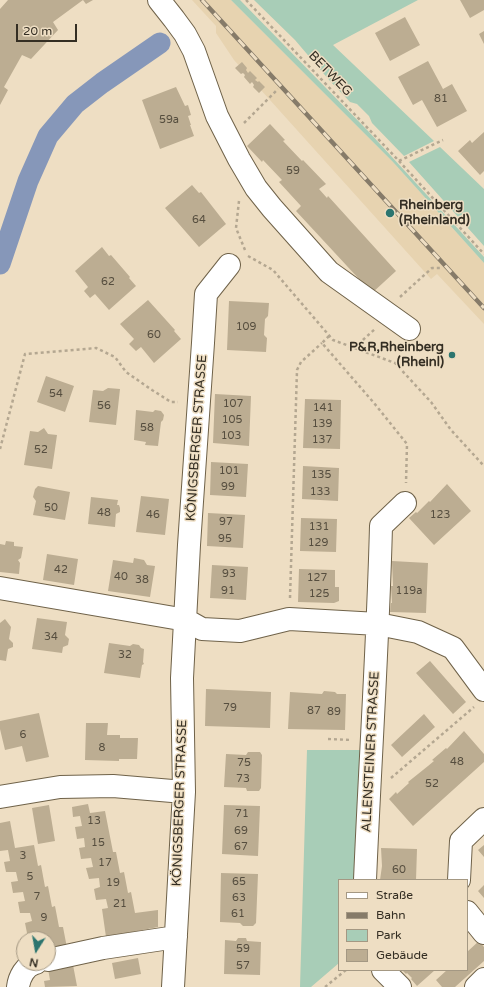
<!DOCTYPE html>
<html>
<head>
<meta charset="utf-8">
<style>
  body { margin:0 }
  #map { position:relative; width:484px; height:987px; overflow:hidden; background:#eedec3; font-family:"Varela Round",sans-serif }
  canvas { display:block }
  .legend { position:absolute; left:338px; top:879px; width:130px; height:92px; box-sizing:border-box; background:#eedec3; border:1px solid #a49883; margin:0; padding:5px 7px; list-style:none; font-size:12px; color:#342e23 }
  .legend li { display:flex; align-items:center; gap:8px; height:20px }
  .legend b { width:20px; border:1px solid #a49883 }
  .north { position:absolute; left:16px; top:931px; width:40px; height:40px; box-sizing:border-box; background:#eedec3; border:1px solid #a49883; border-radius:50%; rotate:191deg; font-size:11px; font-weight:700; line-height:16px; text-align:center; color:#342e23 }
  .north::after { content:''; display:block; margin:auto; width:14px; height:18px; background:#2c756f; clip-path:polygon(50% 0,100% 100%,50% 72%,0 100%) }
  .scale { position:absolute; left:16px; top:24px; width:61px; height:18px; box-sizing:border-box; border:2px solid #342e23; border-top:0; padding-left:5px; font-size:12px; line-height:14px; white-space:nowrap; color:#342e23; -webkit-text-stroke:3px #eedec3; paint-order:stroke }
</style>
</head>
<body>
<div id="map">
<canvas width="484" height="987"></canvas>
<ul class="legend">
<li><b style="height:5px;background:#fff"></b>Straße</li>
<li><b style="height:5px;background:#867b69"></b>Bahn</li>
<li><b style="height:11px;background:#a8cdb7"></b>Park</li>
<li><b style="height:11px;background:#bcad92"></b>Gebäude</li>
</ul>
<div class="north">N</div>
<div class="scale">20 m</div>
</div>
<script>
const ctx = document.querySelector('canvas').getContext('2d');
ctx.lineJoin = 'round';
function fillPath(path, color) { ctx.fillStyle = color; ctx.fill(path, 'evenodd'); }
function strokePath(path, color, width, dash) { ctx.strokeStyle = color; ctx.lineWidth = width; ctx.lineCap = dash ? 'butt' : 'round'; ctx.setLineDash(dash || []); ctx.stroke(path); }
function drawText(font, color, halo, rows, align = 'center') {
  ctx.font = font + ' "Varela Round",sans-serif'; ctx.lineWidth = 3; ctx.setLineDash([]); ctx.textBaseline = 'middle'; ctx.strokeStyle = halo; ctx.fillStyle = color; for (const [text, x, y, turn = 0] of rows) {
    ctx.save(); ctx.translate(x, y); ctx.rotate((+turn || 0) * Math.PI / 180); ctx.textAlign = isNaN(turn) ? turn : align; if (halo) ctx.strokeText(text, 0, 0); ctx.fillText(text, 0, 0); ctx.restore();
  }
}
fillPath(new Path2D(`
  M192,0H231L393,162L484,263V324L437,274L431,279L234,60L216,33V26Z`), '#e7d3b0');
fillPath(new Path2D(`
  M231,0H240L369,132L484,257V263L393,162Z
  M254,0H418L333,45L434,141L404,156L372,123L369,116L357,104L350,102L330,81L295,40Z
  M440,147L484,189V246L409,162Z
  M307,750H363L355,880H339V963L311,987H300Z`), '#a8cdb7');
strokePath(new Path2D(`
  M0,264L28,181L48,136L75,104L102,83L160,43`), '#8697b9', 21);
fillPath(new Path2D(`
  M8,0H93L86,4L83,0L53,22L58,30L31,59L22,55L4,87L8,90L0,105V9Z
  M460,0H484V10L470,18Z
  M405,17L420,45L390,61L375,33Z
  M484,31V44L479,34Z
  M428,61L443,89L452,84L467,111L437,127L422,100L413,105L398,77Z
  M242,62L247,68L246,70L248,73L250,71L257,78L255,80L258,82L259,81L265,87L259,93L253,87L254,85L252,82L250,84L244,77L245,75L243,73L241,74L235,68Z
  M176,87L185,106L188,105L191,115L188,116L191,125H190L194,136L160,149L142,100Z
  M270,124L285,140L283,141L302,161L303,160L326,184L319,189L327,198L328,196L396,271L372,293L296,211L301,206L279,182L282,180L263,160L262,162L247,146Z
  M484,132V171L480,175L458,151L470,140L472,143Z
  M192,185L199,193L201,192L226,224L199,247L165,208Z
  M102,247L109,256L111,255L130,277L129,278L136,286L109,310L95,294L90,298L84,291L88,287L75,271Z
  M148,300L175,330L174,331L181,339L154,363L141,347L136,351L129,344L134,339L120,324Z
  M229,301L269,303L268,316L265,319L264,335L267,338L266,352L227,350Z
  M46,376L74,386L65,412L37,402Z
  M108,388L120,389L116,425L89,422L93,390L103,391Z
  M215,394L251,396L249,446L213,443Z
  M305,399L341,400L340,449L303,448Z
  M136,410L153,412L155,410L161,411L164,415L163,420L161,422L158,446L145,445L146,442L134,440Z
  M44,428L48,434L57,435L52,469L24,465L30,431L38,432Z
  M211,462L248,464L246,497L210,495Z
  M303,466L339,468L338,501L302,499Z
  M447,484L471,511L434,545L409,518L416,512L417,513L429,501L430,502Z
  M38,486L70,492L65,520L33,515L36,501L33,497L35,489Z
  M141,496L169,499L165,535L136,532Z
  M91,497L118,500L117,505H119L120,508V512L116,514L115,527L88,524Z
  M208,513L245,515L243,548L207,546Z
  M301,518L337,519L336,552L300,551Z
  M6,541L14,542V546L23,547L21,558L18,560L20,563L19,574L0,572V544L5,545Z
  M47,554L78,559L74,585L43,580Z
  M134,558L144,560L147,565L155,566L150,597L108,591L113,560L133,563Z
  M392,561L428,563L426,613L390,612L391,603H392L391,586H393Z
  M212,565L248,567L246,600L210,598Z
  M299,569L335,570V587H339V601L334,603L298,602Z
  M37,618L67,622L65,635L69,639L68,645L63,647L62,653L32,649Z
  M5,619L11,627L9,639L13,643V647L8,649L6,661L0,660V623Z
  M109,643L130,646L133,644L139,645L141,648L144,649L143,662L144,664L142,665L140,678L104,673Z
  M430,661L466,702L453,714L416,673Z
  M206,689L271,692L270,728L205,726Z
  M324,691L335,692L337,694H346L345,730L288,729L290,692L322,694Z
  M39,713L49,757L26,762L22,746L5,750L0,729V721Z
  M424,714L435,727L402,757L391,745Z
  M86,723H108L107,735H120V738H138L137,759H119V761L85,760Z
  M464,731L484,754V762L413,826L389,799L396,792L397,794L409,783L408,782L428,766L434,761L432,760L446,748L447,749Z
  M248,752H260L262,755L261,788L259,791H247L246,788L224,787L226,754L246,755Z
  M88,804L90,813L105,811L113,852H116L120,873L124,872L128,893L131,892L135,913L158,910V927L106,937L102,909L108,908L106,899L96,900L94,889L100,887L99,878L89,879L86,868L93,867L91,858L81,859L79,848L85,847L84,838L77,839L75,827L82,826L80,816L73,817L72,807Z
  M49,805L55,841L38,844L32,808Z
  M224,805L260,806L258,856L222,854Z
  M10,821L15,848L34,845L38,866L41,865L45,887L48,886L52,907L55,906L59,927H63L67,948L48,952V939H39L37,933H27L25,923L32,921L30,913H20L18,902L25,901L23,892L13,893L11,882L18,881L16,872H6L4,862L10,861L8,850L0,851V823Z
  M484,845V857L478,850Z
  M381,848L417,849L416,880H380L382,866Z
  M221,873L258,874L256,923L253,926H243L240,923L220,922Z
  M484,885V898L478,891Z
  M238,938H246L247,941L261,942L260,975L224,974L225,940L236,941Z
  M479,941L484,947V961L455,987H442L436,980L447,970H467V952Z
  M138,958L141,974L115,979L112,963Z
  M73,965L77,986L45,987L44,981L50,980L48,969Z
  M402,970H435L417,986L411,979L412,978L407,973L406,974Z`), '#bcad92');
const minor = new Path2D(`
  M159,0L174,19L185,34L194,51L217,116L239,159L256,188L272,208L329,272L409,329
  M0,588L186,620L202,629L240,631L289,619L378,624L418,632L453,648L484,690
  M0,797L60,787L113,786L184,792
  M365,880C370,762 378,644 381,526L405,503
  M459,880L461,841L484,819
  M467,912L484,933
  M48,960L103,948L176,937
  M383,970L400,987
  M18,987C19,978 25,965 36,963
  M173,987L184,792L182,678L189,545L203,343L206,294L229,265
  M476,987L484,979`);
strokePath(minor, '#6f6249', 24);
strokePath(new Path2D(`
  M246,0L399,161L484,254
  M244,123L278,89
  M399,161L443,140
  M239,201L236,228L245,250
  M248,256L273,270L333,340L395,363L431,402L451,430L484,466
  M400,297L432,268H440
  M329,336L322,343L374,403L407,444L406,483
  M354,348L375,329
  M0,449L25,354L96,348L115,357L126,372L152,390L171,402H178
  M290,598L297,370L301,362L322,343
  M328,739L352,740
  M391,778L474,707
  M325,987L346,970`), '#b4a791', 2.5, [3, 3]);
strokePath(minor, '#fff', 22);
const rail = new Path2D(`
  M202,0L484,308`);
strokePath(rail, '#867b69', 4.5);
strokePath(rail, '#eedec3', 3, [9]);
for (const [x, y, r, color] of [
  [390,213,5,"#2c756f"],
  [452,355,4,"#2c756f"]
]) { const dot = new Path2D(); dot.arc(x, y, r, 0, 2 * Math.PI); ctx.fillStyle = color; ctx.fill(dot); strokePath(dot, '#eedec3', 1.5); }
drawText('11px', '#564e3f', null, [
  ["81",441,99],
  ["59a",169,120],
  ["59",293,171],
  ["64",199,220],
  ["62",108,282],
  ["109",246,327],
  ["60",154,335],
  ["54",56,394],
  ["107",233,404],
  ["56",104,406],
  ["141",323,408],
  ["105",232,420],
  ["139",322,424],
  ["58",147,428],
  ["103",231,436],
  ["137",322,440],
  ["52",41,450],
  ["101",229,471],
  ["135",321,475],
  ["99",228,487],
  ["133",320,492],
  ["50",51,508],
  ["48",104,513],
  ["46",153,515],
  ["123",440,515],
  ["97",226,522],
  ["131",319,527],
  ["95",225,539],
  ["129",318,543],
  ["42",61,570],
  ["93",229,574],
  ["40",121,577],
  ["127",317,578],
  ["38",142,580],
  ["91",228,591],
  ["119a",409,591],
  ["125",319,594],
  ["34",51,637],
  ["32",125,655],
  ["79",230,708],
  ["87",314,711],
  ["89",334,712],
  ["6",23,735],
  ["8",102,748],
  ["48",457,762],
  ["75",244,763],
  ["73",243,779],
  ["52",432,784],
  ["71",242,814],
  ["13",94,821],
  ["69",241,831],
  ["15",98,843],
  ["67",241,847],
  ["3",23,856],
  ["17",105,863],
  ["60",399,870],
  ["5",30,877],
  ["65",239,882],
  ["19",113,883],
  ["7",37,897],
  ["63",239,898],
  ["21",120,904],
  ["61",238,914],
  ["9",44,918],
  ["59",243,949],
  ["57",243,966]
]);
drawText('13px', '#342e23', '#eedec3', [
  ["BETWEG",330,74,46],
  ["KÖNIGSBERGER STRASSE",197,438,-86],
  ["ALLENSTEINER STRASSE",371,752,-87],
  ["KÖNIGSBERGER STRASSE",180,803,-88]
]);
drawText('bold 13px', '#342e23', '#eedec3', [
  ["Rheinberg",399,206],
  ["(Rheinland)",399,221],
  ["P&R,Rheinberg",444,348,"right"],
  ["(Rheinl)",444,363,"right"]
], 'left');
</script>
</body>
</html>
